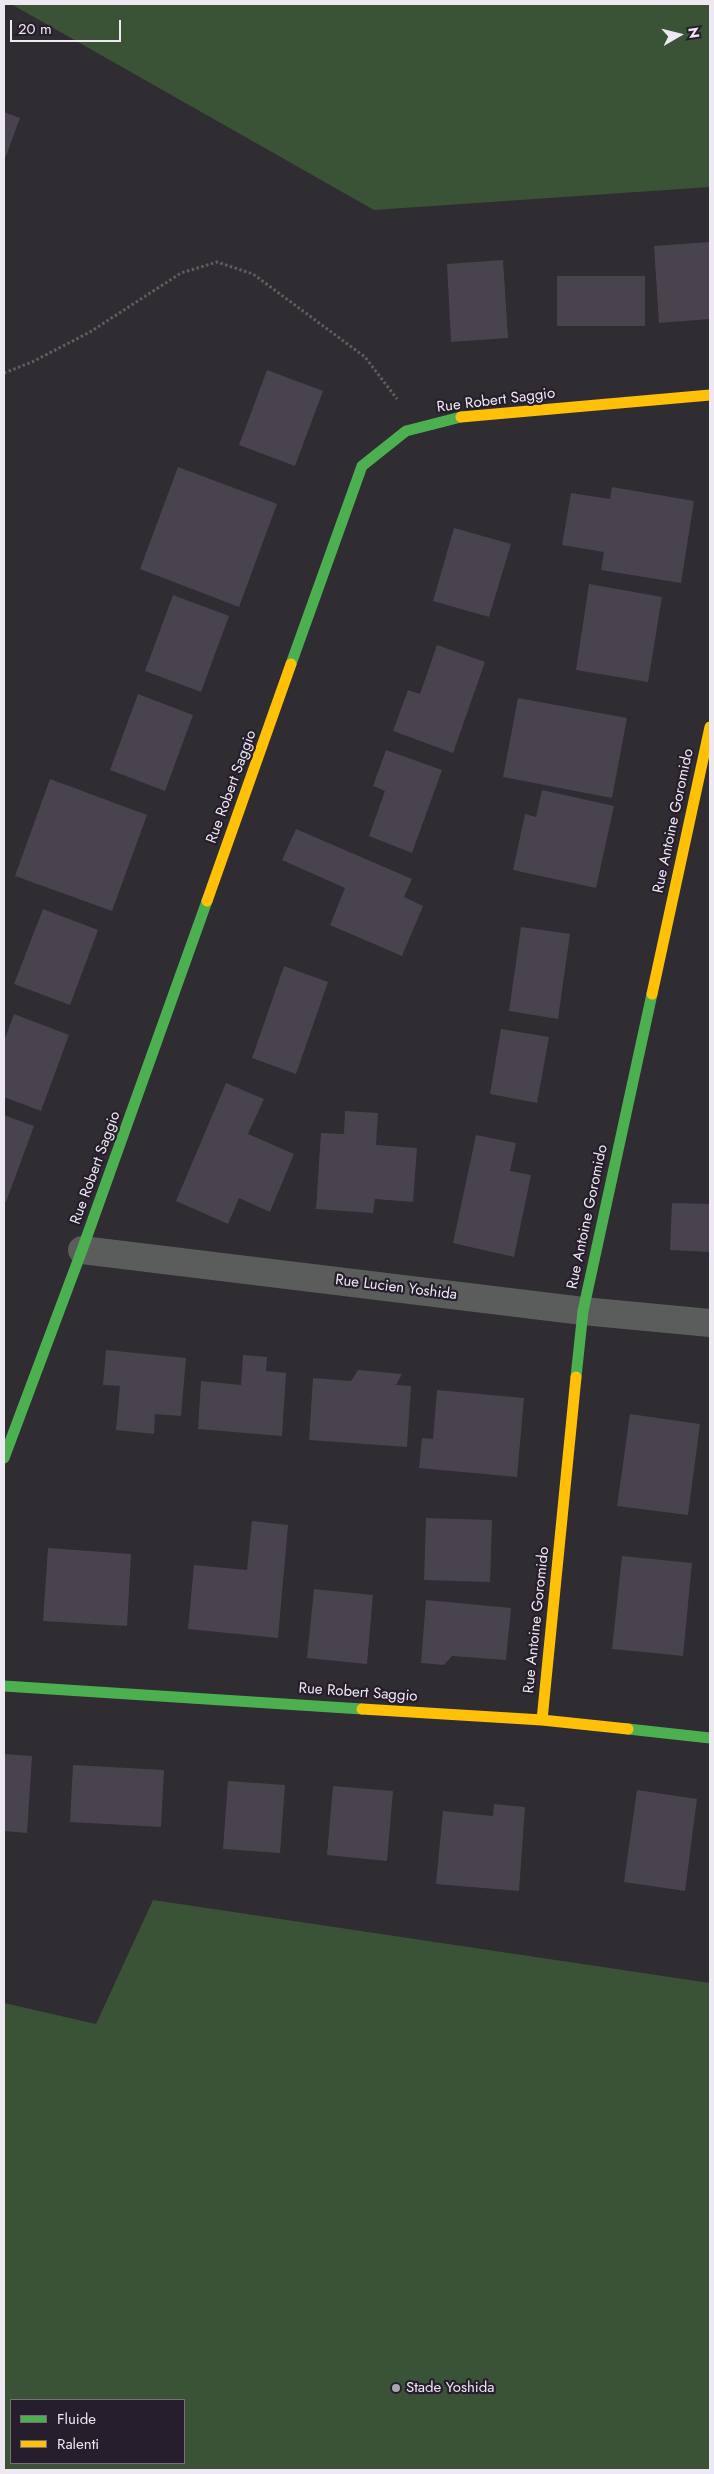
<!DOCTYPE html>
<html>
<head>
<meta charset="utf-8">
<style>
  body { margin:0 }
  #map { position:relative; width:714px; height:2474px; overflow:hidden; background:#2f2c32; font-family:Jost,sans-serif }
  canvas { display:block }
  .frame { position:absolute; inset:0; border:5px solid #ede8f1; pointer-events:none }
  .legend { position:absolute; left:10px; top:2399px; width:175px; height:65px; box-sizing:border-box; background:#261e2c; border:1px solid #766f7b; margin:0; padding:6px 9px; list-style:none; font-size:15px; color:#ede8f1 }
  .legend li { display:flex; align-items:center; gap:10px; height:25px }
  .legend b { width:25px; border:1px solid #766f7b }
  .north { position:absolute; left:654px; top:10px; width:50px; height:50px; -webkit-text-stroke:4px #261e2c; paint-order:stroke; rotate:82deg; font-size:14px; font-weight:700; line-height:20px; text-align:center; color:#ede8f1 }
  .north::after { content:''; display:block; margin:auto; width:18px; height:22px; background:#ede8f1; clip-path:polygon(50% 0,100% 100%,50% 72%,0 100%) }
  .scale { position:absolute; left:10px; top:20px; width:111px; height:22px; box-sizing:border-box; border:2px solid #ede8f1; border-top:0; padding-left:6px; font-size:15px; line-height:18px; white-space:nowrap; color:#ede8f1; -webkit-text-stroke:4px #261e2c; paint-order:stroke }
</style>
</head>
<body>
<div id="map">
<canvas width="714" height="2474"></canvas>
<div class="frame"></div>
<ul class="legend">
<li><b style="height:6px;background:#4caf50"></b>Fluide</li>
<li><b style="height:6px;background:#ffc107"></b>Ralenti</li>
</ul>
<div class="north">N</div>
<div class="scale">20 m</div>
</div>
<script>
const c = document.querySelector('canvas').getContext('2d');
c.lineJoin = 'round';
function fill(path, color) { c.fillStyle = color; c.fill(path, 'evenodd'); }
const poly = rows => new Path2D(rows.map(r => 'M' + r).join(''));
function trace(path, color, width, dash) { c.strokeStyle = color; c.lineWidth = width; c.lineCap = dash ? 'butt' : 'round'; c.setLineDash(dash || []); c.stroke(path); }
function drawText(font, color, halo, rows, align = 'center') {
  c.font = font + ' Jost,sans-serif'; c.lineWidth = 4.5; c.setLineDash([]); c.textBaseline = 'middle'; c.strokeStyle = halo; c.fillStyle = color; for (const [text, x, y, turn = 0] of rows) {
    c.save(); c.translate(x, y); c.rotate((+turn || 0) * Math.PI / 180); c.textAlign = isNaN(turn) ? turn : align; if (halo) c.strokeText(text, 0, 0); c.fillText(text, 0, 0); c.restore();
  }
}
fill(poly([
  [11,4,710,4,710,187,374,210],
  [153,1900,710,1983,710,2470,4,2470,4,2003,96,2024],
  [184,2400,184,2463,11,2463,11,2400]
]), '#3a5236');
fill(poly([
  [4,112,20,118,4,161],
  [710,242,710,319,659,323,654,246],
  [503,260,508,338,451,342,447,264],
  [557,276,645,276,645,326,557,326],
  [267,370,323,391,295,466,239,445],
  [178,467,277,504,239,607,140,569],
  [612,487,694,501,681,583,601,570,604,552,562,545,571,493,610,499],
  [454,528,511,544,489,617,433,601],
  [589,584,662,597,648,682,576,670],
  [173,595,229,616,201,692,145,671],
  [437,645,485,662,453,753,393,731,408,690,420,694],
  [138,694,193,715,165,791,110,770],
  [518,698,627,718,612,798,503,777],
  [386,750,442,770,412,853,369,836,385,791,373,786],
  [50,779,147,815,112,911,15,876],
  [542,790,614,806,596,888,513,870,525,814,536,817],
  [296,829,412,879,404,897,423,906,402,956,330,925,345,888,282,860],
  [43,909,98,930,70,1005,14,984],
  [521,927,570,934,558,1019,509,1011],
  [284,966,328,982,296,1074,252,1058],
  [14,1014,69,1035,41,1111,4,1097,4,1041],
  [501,1029,549,1037,537,1103,490,1094],
  [226,1083,264,1099,248,1134,294,1154,270,1212,239,1198,228,1224,176,1201],
  [345,1111,378,1113,376,1145,417,1148,413,1202,375,1199,373,1213,316,1209,321,1133,344,1134],
  [4,1115,34,1126,6,1202,4,1201],
  [476,1135,516,1143,510,1171,531,1175,514,1257,453,1243],
  [672,1203,710,1204,710,1252,670,1250],
  [106,1350,186,1358,181,1416,155,1414,154,1434,116,1430,120,1386,103,1385],
  [243,1355,267,1357,266,1371,286,1373,282,1436,198,1429,201,1381,241,1385],
  [358,1370,402,1374,396,1385,411,1386,407,1447,309,1440,313,1378,351,1381],
  [437,1390,524,1398,517,1477,419,1468,422,1438,433,1439],
  [630,1414,700,1424,688,1515,617,1506],
  [426,1518,492,1520,490,1582,424,1580],
  [252,1521,288,1525,278,1638,188,1629,194,1565,247,1570],
  [48,1548,131,1554,127,1626,43,1621],
  [622,1556,692,1563,683,1656,612,1649],
  [314,1589,373,1595,367,1664,307,1658],
  [426,1600,511,1608,506,1660,452,1656,444,1665,421,1663],
  [4,1754,32,1756,27,1833,4,1831],
  [73,1765,164,1770,161,1827,70,1822],
  [228,1781,285,1785,280,1853,223,1849],
  [333,1786,393,1791,387,1861,327,1855],
  [637,1790,697,1799,685,1891,624,1882],
  [494,1804,525,1807,519,1891,436,1884,443,1811,493,1816]
]), '#49434d');
trace(poly([
  [4,373,32,362,90,332,181,273,217,262,253,274,365,357,397,399]
]), '#5f5f60', 3, [2.5, 2.5]);
trace(poly([
  [82,1250,583,1311,710,1323]
]), '#5b5c5c', 28);
trace(poly([
  [291,664,362,466,406,431,461,417],
  [576,1377,583,1311,652,994],
  [4,1458,82,1250,207,901],
  [4,1686,362,1709],
  [628,1729,710,1738]
]), '#4caf50', 11);
trace(poly([
  [461,417,710,395],
  [207,901,291,664],
  [652,994,710,727],
  [362,1709,542,1720,628,1729],
  [542,1720,576,1377]
]), '#ffc107', 11);
for (const [x, y, r, color] of [
  [396,2388,5,"#aaa6ae"]
]) { const dot = new Path2D(); dot.arc(x, y, r, 0, 2 * Math.PI); c.fillStyle = color; c.fill(dot); trace(dot, '#261e2c', 2); }
drawText('15px', '#ede8f1', '#261e2c', [
  ["Rue Robert Saggio",496,401,-7],
  ["Rue Robert Saggio",232,787,-70],
  ["Rue Antoine Goromido",674,821,-78],
  ["Rue Robert Saggio",96,1168,-70],
  ["Rue Antoine Goromido",588,1217,-78],
  ["Rue Lucien Yoshida",396,1288,7],
  ["Rue Antoine Goromido",537,1620,-84],
  ["Rue Robert Saggio",358,1693,4]
]);
drawText('15px', '#ede8f1', '#261e2c', [
  ["Stade Yoshida",406,2388]
], 'left');
</script>
</body>
</html>
